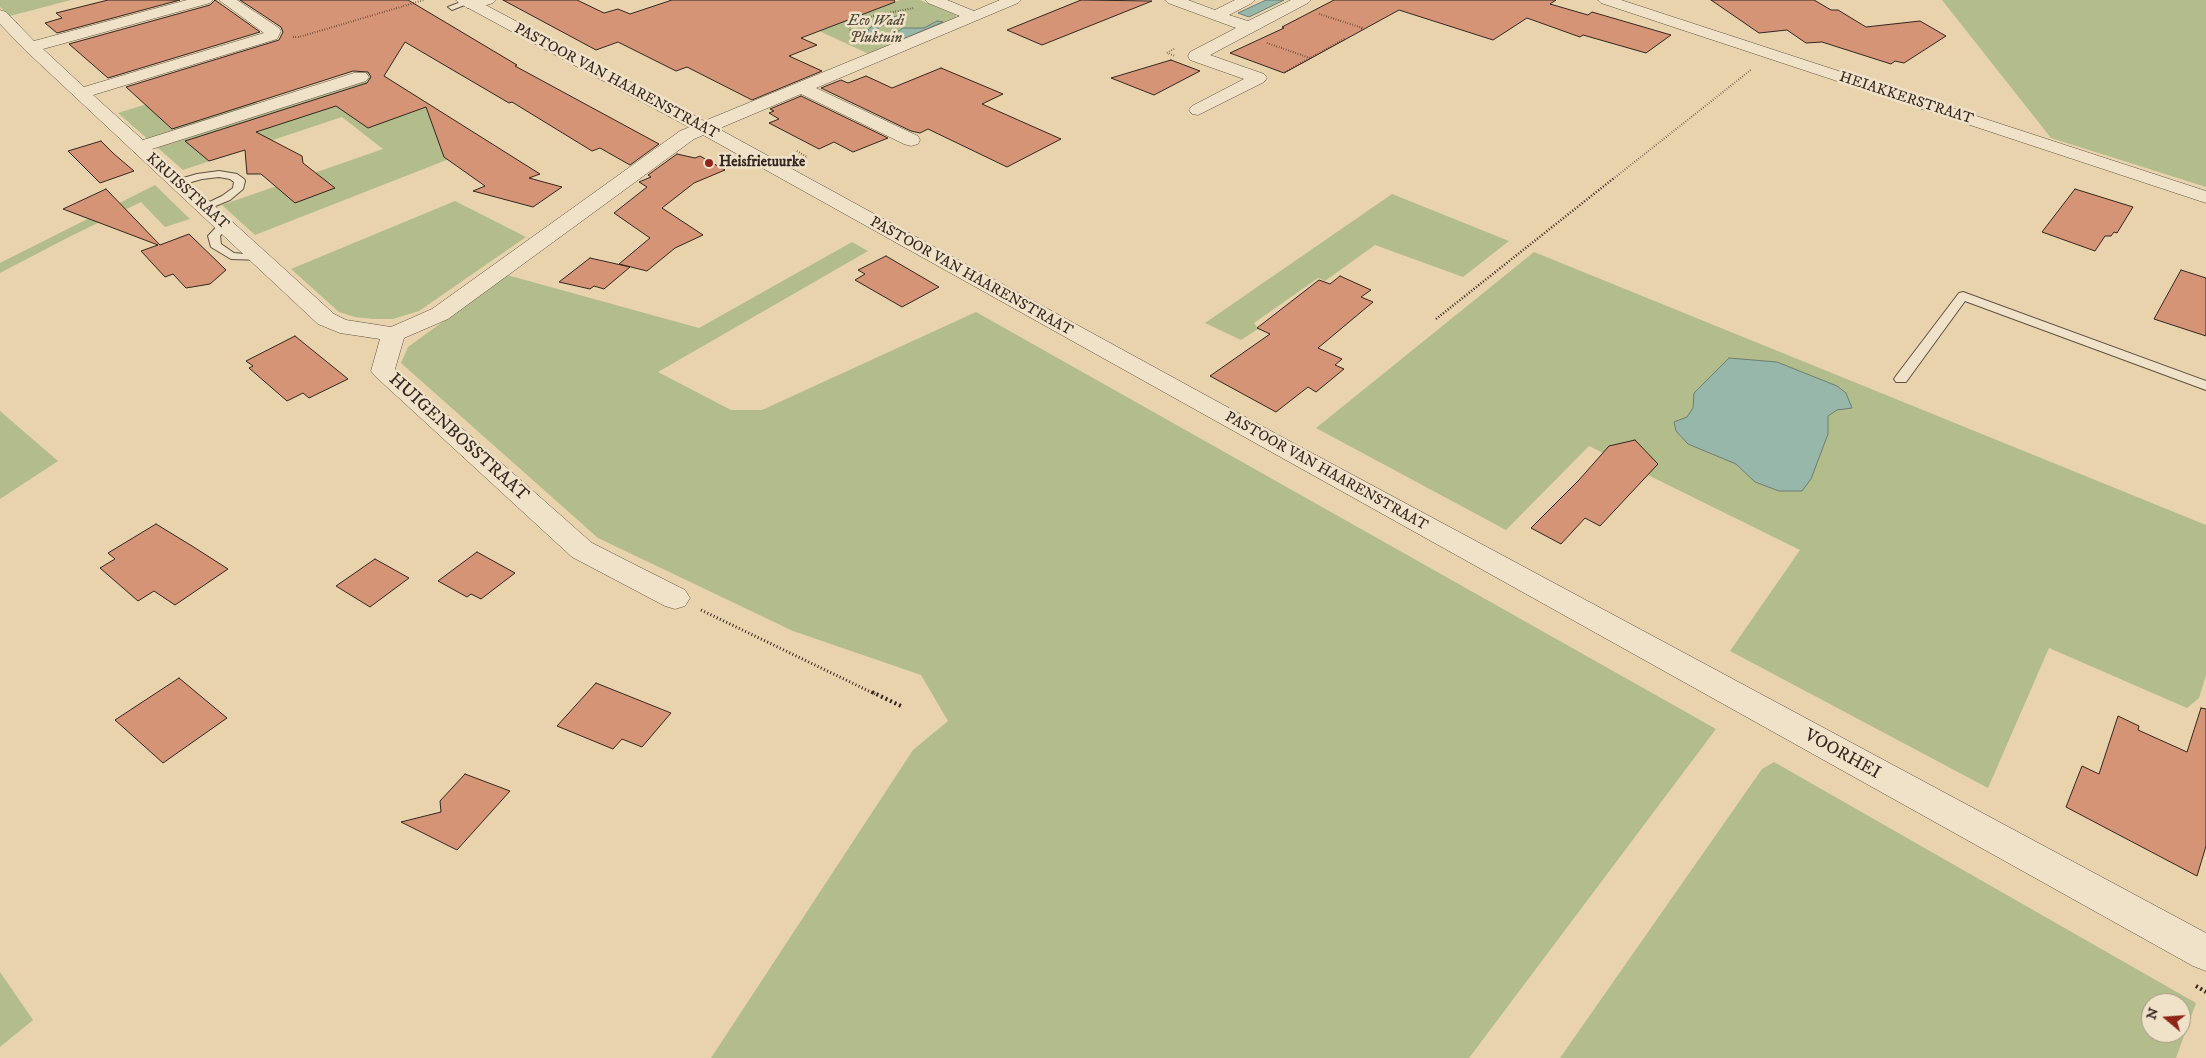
<!DOCTYPE html>
<html>
<head>
<meta charset="utf-8">
<style>
  body { margin:0 }
  #map { position:relative; width:2206px; height:1058px; overflow:hidden; background:#e8d3ac; font-family:"IM FELL DW Pica",serif }
  canvas { display:block }
  .north { position:absolute; left:2141px; top:993px; width:50px; height:50px; box-sizing:border-box; background:#f0e2c9; border:1px solid #a59785; border-radius:50%; rotate:288deg; font-size:14px; font-weight:700; line-height:20px; text-align:center; color:#342620 }
  .north::after { content:''; display:block; margin:auto; width:18px; height:22px; background:#8f2418; clip-path:polygon(50% 0,100% 100%,50% 72%,0 100%) }
</style>
</head>
<body>
<div id="map">
<canvas width="2206" height="1058"></canvas>
<div class="north">N</div>
</div>
<script>
const c = document.querySelector('canvas').getContext('2d');
c.lineJoin = 'round';
function fill(path, color) { c.fillStyle = color; c.fill(path, 'evenodd'); }
const poly = rows => new Path2D(rows.map(r => 'M' + r).join(''));
function trace(path, color, width, dash) { c.strokeStyle = color; c.lineWidth = width; c.lineCap = dash ? 'butt' : 'round'; c.setLineDash(dash || []); c.stroke(path); }
function drawText(font, color, halo, rows, align = 'center') {
  c.font = font + ' "IM FELL DW Pica",serif'; c.lineWidth = 5; c.setLineDash([]); c.textBaseline = 'middle'; c.strokeStyle = halo; c.fillStyle = color; for (const [text, x, y, turn = 0] of rows) {
    c.save(); c.translate(x, y); c.rotate((+turn || 0) * Math.PI / 180); c.textAlign = isNaN(turn) ? turn : align; if (halo) c.strokeText(text, 0, 0); c.fillText(text, 0, 0); c.restore();
  }
}
fill(poly([
  [0,0,71,0,10,16,0,7],
  [900,0,920,0,956,15,957,18,869,54,819,31],
  [1942,0,2206,0,2206,187,2051,138],
  [375,70,490,143,255,235,222,205,383,149,342,117,183,170,118,113,228,79,261,106],
  [155,185,190,219,165,227,141,202,69,237,0,273,0,263],
  [1392,194,1509,241,1463,277,1375,245,1325,281,1318,278,1254,323,1258,329,1241,340,1205,323],
  [455,201,526,237,419,311,393,319,373,319,355,317,339,312,291,269],
  [852,242,868,251,658,372,731,410,762,410,976,312,1716,729,1469,1058,711,1058,913,750,948,721,921,675,793,631,598,538,401,363,408,347,507,275,699,328],
  [1534,252,2206,525,2206,675,2199,698,2187,708,2049,648,1988,788,1730,651,1800,550,1589,446,1506,530,1316,428],
  [0,411,58,461,0,499],
  [1774,762,2196,1003,2176,1058,1560,1058,1762,769],
  [2151,1003,2181,1003,2181,1033,2151,1033],
  [0,972,33,1020,0,1047]
]), '#b3bd8c');
const water = poly([
  [1266,0,1284,0,1249,17,1238,13,1266,0],
  [899,15,905,16,902,21,903,26,899,27,893,23,887,23,874,31,874,36,876,39,870,37,868,35,868,30,872,26,899,15],
  [937,21,943,22,901,40,894,39,898,35,897,32,903,28,924,28,937,21],
  [1729,358,1777,362,1837,386,1846,393,1852,408,1837,410,1828,416,1828,434,1811,479,1802,491,1779,491,1755,482,1736,464,1688,444,1676,431,1674,422,1687,417,1693,408,1694,393,1729,358]
]);
fill(water, '#97b7ab');
trace(water, '#6f7d73', 1);
const building = poly([
  [108,0,180,0,57,33,45,23,62,18,56,13,108,0],
  [215,0,260,32,108,78,69,44,210,5,215,0],
  [240,0,408,0,517,65,515,66,659,144,630,165,600,148,592,151,512,102,509,103,405,42,384,76,540,174,529,178,562,187,533,207,473,191,485,186,444,157,426,107,368,128,336,106,256,132,302,156,303,163,335,188,295,203,261,174,247,174,245,150,209,161,185,141,367,83,371,77,368,72,353,71,172,129,126,87,279,40,283,32,281,27,240,0],
  [503,0,577,0,604,13,618,9,630,14,672,0,894,0,895,2,801,38,817,45,789,56,822,71,752,100,687,67,676,71,618,42,596,50,503,0],
  [1081,0,1152,1,1042,45,1007,30,1081,0],
  [1334,0,1556,0,1550,4,1588,15,1592,12,1671,35,1646,53,1583,35,1580,37,1527,18,1493,40,1399,10,1284,73,1230,53,1284,28,1282,27,1334,0],
  [1711,0,1814,0,1831,10,1838,10,1866,27,1920,21,1946,36,1904,63,1895,61,1891,64,1822,42,1806,43,1787,30,1759,33,1711,0],
  [1171,60,1200,71,1154,95,1111,78,1171,60],
  [941,68,1003,94,982,104,1061,139,1007,167,928,129,920,133,911,131,821,88,841,80,848,83,866,76,892,88,941,68],
  [801,96,888,138,853,152,834,142,819,149,769,123,779,119,769,113,774,111,770,109,801,96],
  [101,141,114,154,134,171,100,183,68,151,101,141],
  [677,154,695,158,700,156,725,170,694,183,662,208,703,235,675,248,647,271,619,264,650,238,614,213,647,187,639,182,651,177,648,175,677,154],
  [106,189,160,245,189,234,226,270,210,284,186,288,173,274,165,277,141,251,158,245,63,209,106,189],
  [2075,189,2133,207,2117,233,2114,232,2111,236,2105,236,2095,251,2042,232,2075,189],
  [886,256,939,287,902,307,855,280,865,274,858,270,886,256],
  [590,258,630,267,604,289,594,286,590,289,559,282,590,258],
  [2181,270,2206,278,2206,336,2154,319,2181,270],
  [1340,276,1371,290,1361,297,1373,302,1318,348,1342,359,1335,365,1344,369,1316,392,1308,387,1276,412,1210,376,1270,334,1257,328,1319,280,1330,284,1340,276],
  [295,336,348,379,309,398,303,393,287,401,249,368,253,366,246,361,295,336],
  [1635,440,1658,464,1600,526,1585,518,1561,544,1531,528,1579,480,1609,446,1635,440],
  [156,524,192,546,228,569,175,605,154,591,138,601,100,568,115,559,108,553,156,524],
  [477,552,515,573,481,599,471,594,467,597,438,581,477,552],
  [375,559,409,578,370,607,336,586,375,559],
  [179,678,227,718,163,763,115,720,179,678],
  [596,683,671,713,642,747,622,739,613,749,557,726,596,683],
  [2201,708,2206,709,2206,846,2197,876,2066,807,2082,766,2099,774,2118,716,2139,726,2138,730,2187,752,2201,708],
  [465,774,510,791,457,850,401,822,441,812,440,801,465,774]
]);
fill(building, '#d49475');
trace(building, '#342620', 1);
const service = poly([
  [466,0,472,2,452,10,448,7,466,0],
  [219,171,237,174,244,179,245,181,243,189,230,200,208,209,204,210,199,207,222,196,233,188,234,182,230,179,219,177,202,179,177,186,172,183,173,181,197,174,219,171],
  [224,222,230,225,220,236,221,244,234,253,264,256,266,258,264,260,231,259,211,247,208,236,220,223,224,222],
  [1963,292,2206,381,2206,390,1965,301,1906,382,1896,382,1894,379,1896,376,1959,293,1963,292]
]);
const minor = poly([
  [187,0,213,0,210,3,43,49,84,87,264,33,219,0,237,0,279,28,281,31,277,39,93,95,143,140,354,73,366,73,369,77,366,81,152,149,334,314,346,320,391,327,432,309,680,131,960,16,928,3,925,0,947,0,974,11,1000,0,1021,0,1018,3,816,88,918,136,920,140,918,144,911,146,904,144,801,94,694,139,448,319,404,338,395,369,592,543,685,590,690,598,685,606,675,609,665,606,572,557,375,376,371,371,380,339,340,333,318,324,25,50,0,24,0,10,6,12,34,41,187,0],
  [472,0,496,0,493,3,477,8,467,8,464,5,472,0],
  [1165,0,1188,0,1215,10,1235,0,1255,0,1252,3,1229,15,1248,21,1291,0,1311,0,1308,3,1210,55,1264,74,1267,78,1264,82,1198,115,1192,114,1189,110,1192,106,1244,79,1190,60,1188,56,1190,52,1236,28,1168,3,1165,0],
  [1598,0,1621,0,2206,191,2206,203,1601,3,1598,0]
]);
const tertiary = poly([
  [456,0,476,0,708,123,1282,437,2206,933,2206,971,2193,966,696,131,459,3,456,0]
]);
trace(service, '#615143', 2);
trace(minor, '#615143', 1);
trace(tertiary, '#615143', 1);
trace(poly([
  [1319,14,1363,28,1360,29],
  [293,37,299,37,424,0],
  [860,40,850,33,850,26,853,23,877,15,914,8],
  [1267,43,1310,58],
  [1174,49,1167,53,1175,56],
  [1285,72,1346,38],
  [797,151,807,157,804,159],
  [1613,179,1752,69]
]), '#342620', 2, [0.5, 2]);
trace(poly([
  [1436,319,1614,178]
]), '#342620', 2.5, [1, 2]);
trace(poly([
  [701,610,875,694]
]), '#342620', 3, [1, 2.5]);
trace(poly([
  [872,692,901,706],
  [2196,986,2206,992]
]), '#342620', 4, [2, 3]);
fill(service, '#f0e2c9');
fill(minor, '#f0e2c9');
fill(tertiary, '#f0e2c9');
for (const [x, y, r, color] of [
  [709,163,5,"#8f2418"]
]) { const dot = new Path2D(); dot.arc(x, y, r, 0, 2 * Math.PI); c.fillStyle = color; c.fill(dot); trace(dot, '#f0e2c9', 2); }
drawText('italic 15px', '#544c3b', '#f0e2c9', [
  ["Eco Wadi",876,22],
  ["Pluktuin",876,39]
]);
drawText('15px', '#342620', '#f0e2c9', [
  ["PASTOOR VAN HAARENSTRAAT",616,82,28],
  ["HEIAKKERSTRAAT",1906,99,18],
  ["KRUISSTRAAT",187,192,42],
  ["PASTOOR VAN HAARENSTRAAT",971,277,29],
  ["PASTOOR VAN HAARENSTRAAT",1326,472,29]
]);
drawText('bold 15px', '#342620', '#f0e2c9', [
  ["Heisfrietuurke",719,163]
], 'left');
drawText('18px', '#342620', '#f0e2c9', [
  ["HUIGENBOSSTRAAT",458,438,42],
  ["VOORHEI",1842,755,29]
]);
</script>
</body>
</html>
